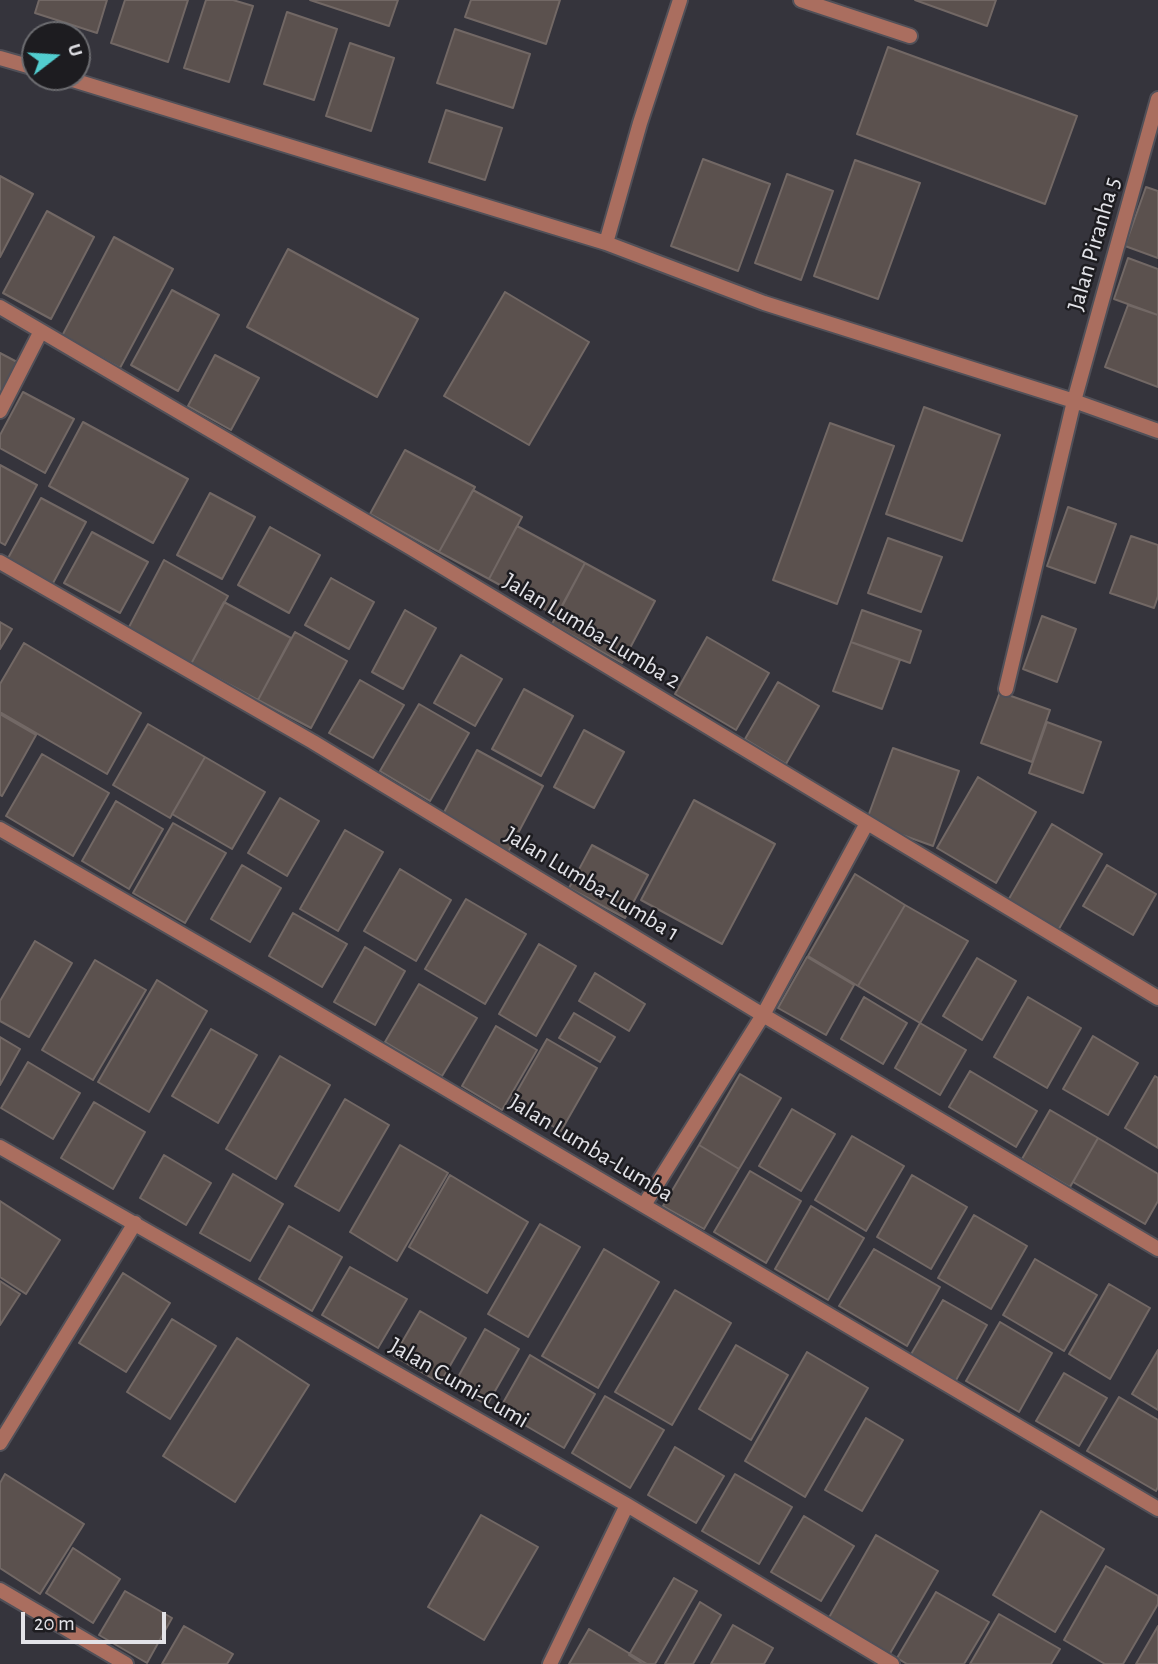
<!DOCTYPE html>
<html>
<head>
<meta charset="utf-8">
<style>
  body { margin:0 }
  #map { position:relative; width:1158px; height:1664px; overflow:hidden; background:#35343c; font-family:"Alegreya Sans",sans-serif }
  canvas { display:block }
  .north { position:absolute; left:21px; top:21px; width:70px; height:70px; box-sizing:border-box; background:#1d1c20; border:2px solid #6c6c70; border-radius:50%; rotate:73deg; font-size:19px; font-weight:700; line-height:28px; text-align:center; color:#e3e3e8 }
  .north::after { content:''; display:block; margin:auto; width:24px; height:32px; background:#52cdcf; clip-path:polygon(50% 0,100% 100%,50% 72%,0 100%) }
  .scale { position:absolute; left:21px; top:1612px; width:145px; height:32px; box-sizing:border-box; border:4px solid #e3e3e8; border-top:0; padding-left:9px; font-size:21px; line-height:24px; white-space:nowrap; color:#e3e3e8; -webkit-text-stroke:5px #1d1c20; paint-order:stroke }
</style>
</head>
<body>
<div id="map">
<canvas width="1158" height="1664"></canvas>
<div class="north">U</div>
<div class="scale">20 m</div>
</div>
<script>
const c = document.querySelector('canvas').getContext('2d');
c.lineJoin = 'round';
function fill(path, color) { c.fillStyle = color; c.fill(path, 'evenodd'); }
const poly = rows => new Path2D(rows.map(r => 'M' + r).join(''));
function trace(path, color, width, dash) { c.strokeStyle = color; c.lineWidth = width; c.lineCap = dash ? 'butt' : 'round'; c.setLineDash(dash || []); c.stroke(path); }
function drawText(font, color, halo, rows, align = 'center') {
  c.font = font + ' "Alegreya Sans",sans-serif'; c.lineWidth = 5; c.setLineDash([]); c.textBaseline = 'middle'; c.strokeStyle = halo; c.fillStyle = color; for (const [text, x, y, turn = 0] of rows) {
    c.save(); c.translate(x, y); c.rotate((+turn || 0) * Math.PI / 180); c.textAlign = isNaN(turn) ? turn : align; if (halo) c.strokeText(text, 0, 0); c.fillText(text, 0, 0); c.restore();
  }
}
const building = poly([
  [39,0,107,0,97,33,35,13,39,0],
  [125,0,188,0,168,62,111,43,125,0],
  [206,0,233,0,253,6,229,82,184,68,206,0],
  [310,0,398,0,389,26,310,0],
  [471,0,560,0,546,44,465,17,471,0],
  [915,0,996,0,987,26,915,0],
  [287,12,337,29,314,100,264,84,287,12],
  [455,29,530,54,513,108,437,83,455,29],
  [350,43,394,58,371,131,326,116,350,43],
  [888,47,1077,116,1045,204,857,134,888,47],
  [446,110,502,128,485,180,429,162,446,110],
  [703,159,770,184,738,271,671,246,703,159],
  [855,160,920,183,878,299,814,276,855,160],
  [787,174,833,191,801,280,755,263,787,174],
  [0,176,33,194,0,257,0,176],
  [1146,187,1158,191,1158,258,1125,246,1146,187],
  [47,211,94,237,51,319,3,293,47,211],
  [114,237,173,269,120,368,62,336,114,237],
  [288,249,418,319,377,397,247,327,288,249],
  [1128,258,1158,269,1158,315,1114,299,1128,258],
  [172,290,219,315,178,391,131,365,172,290],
  [505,292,589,342,529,445,444,396,505,292],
  [1128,305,1158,315,1158,387,1105,367,1128,305],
  [0,353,19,363,0,397,0,353],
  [215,355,259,378,231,430,188,406,215,355],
  [23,392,74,419,45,473,0,448,0,435,23,392],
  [924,407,1000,435,962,541,886,514,924,407],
  [83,422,188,479,153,543,49,486,83,422],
  [830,423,894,446,837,604,773,580,830,423],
  [405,450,475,487,439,552,370,514,405,450],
  [0,465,37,485,5,545,0,542,0,465],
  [473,490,522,517,489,579,439,552,473,490],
  [210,493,255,517,222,579,177,555,210,493],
  [41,498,86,522,52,585,7,560,41,498],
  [1068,507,1116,524,1095,583,1047,566,1068,507],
  [517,526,585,563,557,616,489,579,517,526],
  [270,527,320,555,289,613,238,585,270,527],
  [92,532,148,562,120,613,64,583,92,532],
  [1131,536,1158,545,1158,596,1154,608,1110,593,1131,536],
  [888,538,942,557,921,612,868,593,888,538],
  [164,560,228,596,191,664,128,629,164,560],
  [585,563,655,601,622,663,552,624,585,563],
  [331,578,374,602,349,649,305,625,331,578],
  [224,602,291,638,258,700,191,664,224,602],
  [405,610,436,628,403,689,372,672,405,610],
  [862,610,921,631,910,663,851,642,862,610],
  [1042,616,1076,629,1057,682,1023,669,1042,616],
  [0,622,12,629,0,649,0,622],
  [295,632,347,661,311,728,258,700,295,632],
  [707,637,769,673,736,730,675,694,707,637],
  [851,642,900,660,882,709,833,691,851,642],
  [24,643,141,713,107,774,0,712,0,684,24,643],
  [461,655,502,679,475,726,434,703,461,655],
  [360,680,404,705,373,758,329,733,360,680],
  [778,682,819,706,786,764,745,739,778,682],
  [524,689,573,716,541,776,492,749,524,689],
  [1000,692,1050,710,1032,762,981,743,1000,692],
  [419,704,469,733,430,801,380,771,419,704],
  [0,714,36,735,2,796,0,795,0,714],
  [1047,722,1101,742,1083,793,1029,773,1047,722],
  [148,724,205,757,170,818,113,785,148,724],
  [584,730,624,752,594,808,554,787,584,730],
  [893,748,959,771,933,846,866,822,893,748],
  [477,750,543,786,507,854,441,818,477,750],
  [42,754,109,793,73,856,6,816,42,754],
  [205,757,265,792,232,849,172,814,205,757],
  [978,777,1036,812,996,883,937,848,978,777],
  [280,798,319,821,287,876,248,853,280,798],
  [694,800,775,844,722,944,641,900,694,800],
  [116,801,163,829,129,889,82,861,116,801],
  [173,823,226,853,185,923,133,893,173,823],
  [1052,824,1102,854,1056,934,1006,904,1052,824],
  [345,830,383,852,338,931,300,909,345,830],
  [592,845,648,875,625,918,569,888,592,845],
  [242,865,281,888,250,942,211,919,242,865],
  [1107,865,1156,894,1133,935,1083,906,1107,865],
  [400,869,451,900,416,961,364,931,400,869],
  [855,874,905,905,858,986,808,956,855,874],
  [466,899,526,934,485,1004,425,969,466,899],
  [905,905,968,941,920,1023,858,986,905,905],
  [293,913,347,944,322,987,269,956,293,913],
  [35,941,72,963,29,1037,0,1021,0,1001,35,941],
  [539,944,576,966,536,1036,499,1014,539,944],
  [365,947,405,971,375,1025,334,1002,365,947],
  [807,957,854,985,826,1035,778,1008,807,957],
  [977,958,1016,981,982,1040,943,1016,977,958],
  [95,960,146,990,93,1080,42,1050,95,960],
  [595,973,645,1004,629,1031,579,1001,595,973],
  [157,980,207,1011,149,1112,98,1082,157,980],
  [419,984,477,1018,442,1076,385,1042,419,984],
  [864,997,907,1023,883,1064,841,1039,864,997],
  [1028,997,1081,1028,1047,1088,994,1057,1028,997],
  [574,1013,615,1037,600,1062,559,1038,574,1013],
  [920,1023,966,1050,940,1095,895,1068,920,1023],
  [496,1026,537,1050,502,1110,462,1086,496,1026],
  [211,1029,257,1055,218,1123,172,1096,211,1029],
  [1093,1036,1138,1063,1108,1115,1063,1089,1093,1036],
  [0,1037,20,1049,0,1085,0,1037],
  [547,1039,597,1068,561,1131,511,1102,547,1039],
  [280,1056,330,1085,276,1179,226,1149,280,1056],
  [28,1062,80,1093,53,1139,1,1108,28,1062],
  [970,1071,1037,1111,1016,1147,949,1107,970,1071],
  [740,1074,781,1098,739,1169,699,1145,740,1074],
  [1155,1076,1158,1078,1158,1148,1125,1128,1155,1076],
  [345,1099,389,1125,339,1211,295,1186,345,1099],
  [94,1102,145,1132,113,1189,61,1158,94,1102],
  [792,1109,835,1134,801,1191,759,1166,792,1109],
  [1050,1110,1098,1138,1070,1187,1022,1159,1050,1110],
  [852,1136,904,1166,866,1231,815,1200,852,1136],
  [1098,1138,1158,1174,1158,1201,1145,1224,1073,1182,1098,1138],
  [400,1145,448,1173,397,1261,350,1232,400,1145],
  [699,1145,739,1169,704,1229,663,1206,699,1145],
  [164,1155,211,1183,186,1225,140,1198,164,1155],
  [750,1171,801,1201,766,1263,714,1232,750,1171],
  [233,1174,283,1204,250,1261,200,1233,233,1174],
  [450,1175,528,1222,487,1293,409,1247,450,1175],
  [912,1175,967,1207,931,1269,877,1237,912,1175],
  [0,1201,60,1240,26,1294,0,1277,0,1201],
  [811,1206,864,1238,828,1300,775,1269,811,1206],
  [974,1215,1027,1246,991,1309,938,1278,974,1215],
  [540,1224,580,1247,528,1337,488,1314,540,1224],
  [289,1226,342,1257,312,1311,259,1279,289,1226],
  [604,1249,659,1282,598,1388,542,1356,604,1249],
  [874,1249,940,1287,907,1346,839,1306,874,1249],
  [1035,1259,1097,1295,1064,1351,1003,1315,1035,1259],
  [350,1267,407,1299,378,1348,322,1315,350,1267],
  [123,1273,170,1303,126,1372,79,1343,123,1273],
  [0,1281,20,1294,0,1325,0,1281],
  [1109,1284,1150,1308,1110,1379,1069,1354,1109,1284],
  [675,1290,731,1323,672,1425,615,1392,675,1290],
  [943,1300,987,1325,955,1382,910,1356,943,1300],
  [420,1311,466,1338,440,1383,394,1356,420,1311],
  [172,1319,216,1346,170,1419,127,1392,172,1319],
  [1000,1322,1052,1353,1019,1412,966,1381,1000,1322],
  [485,1329,519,1349,487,1405,453,1386,485,1329],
  [237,1338,309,1385,235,1502,163,1456,237,1338],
  [736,1345,788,1375,751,1440,699,1409,736,1345],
  [1158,1350,1158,1410,1132,1394,1158,1350],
  [807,1352,868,1388,805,1497,745,1461,807,1352],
  [530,1355,595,1394,564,1448,499,1410,530,1355],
  [1064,1373,1107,1398,1079,1446,1036,1421,1064,1373],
  [605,1396,664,1430,630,1488,572,1453,605,1396],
  [1119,1397,1158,1420,1158,1487,1156,1491,1087,1451,1119,1397],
  [866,1418,903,1440,862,1511,825,1490,866,1418],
  [675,1447,724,1476,696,1523,648,1495,675,1447],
  [5,1474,84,1524,40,1594,0,1568,0,1483,5,1474],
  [735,1474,792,1507,759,1564,702,1531,735,1474],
  [1041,1511,1104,1549,1055,1632,993,1595,1041,1511],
  [481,1515,538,1547,484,1640,428,1607,481,1515],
  [804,1516,854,1546,821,1601,771,1572,804,1516],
  [876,1535,938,1571,888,1657,827,1621,876,1535],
  [73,1548,120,1579,93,1623,46,1593,73,1548],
  [1106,1566,1158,1596,1158,1604,1123,1664,1105,1664,1064,1640,1106,1566],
  [674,1578,697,1591,655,1664,643,1664,629,1655,674,1578],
  [125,1591,172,1618,147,1663,99,1635,125,1591],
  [936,1592,989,1622,964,1664,907,1664,897,1658,936,1592],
  [700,1602,721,1615,693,1664,665,1664,700,1602],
  [999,1614,1060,1649,1051,1664,970,1664,999,1614],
  [733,1625,773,1648,764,1664,711,1664,733,1625],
  [184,1626,233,1654,227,1664,162,1664,184,1626],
  [1158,1626,1158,1664,1136,1664,1158,1626],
  [589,1629,647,1664,569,1664,589,1629]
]);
fill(building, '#5b514e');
trace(building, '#726865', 2);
const minor = poly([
  [680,0,640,123,606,243,764,303,1074,401,1158,431],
  [801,0,910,36],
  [0,58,35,68],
  [63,77,606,243],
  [0,307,411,548,1158,998],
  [0,411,41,331],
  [0,562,313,742,763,1015,1158,1249],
  [1006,689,1074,401,1158,99],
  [0,829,270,985,1158,1509],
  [0,1147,627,1505,892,1664],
  [644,1205,763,1015,867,823],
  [0,1443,135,1223],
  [0,1590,126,1664],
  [550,1664,627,1505]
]);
trace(minor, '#515058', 18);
trace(minor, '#aa6e5f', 14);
drawText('24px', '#e3e3e8', '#1d1c20', [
  ["Jalan Piranha 5",1094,244,-74],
  ["Jalan Lumba-Lumba 2",592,631,31],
  ["Jalan Lumba-Lumba 1",592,884,31],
  ["Jalan Lumba-Lumba",591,1148,31],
  ["Jalan Cumi-Cumi",459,1383,30]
]);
</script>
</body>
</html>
